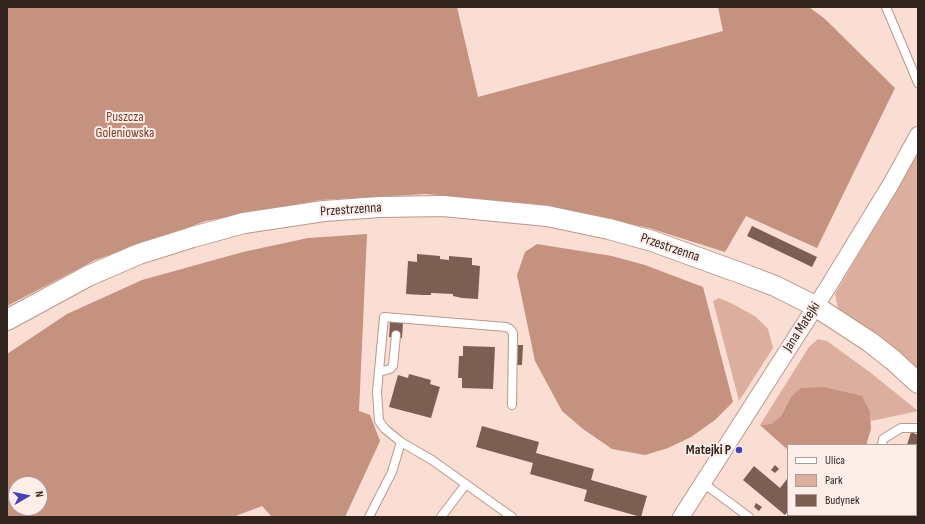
<!DOCTYPE html>
<html>
<head>
<meta charset="utf-8">
<style>
  body { margin:0 }
  #map { position:relative; width:925px; height:524px; overflow:hidden; background:#faddd3; font-family:"Sofia Sans Condensed",sans-serif }
  canvas { display:block }
  .frame { position:absolute; inset:0; border:8px solid #31241f; pointer-events:none }
  .legend { position:absolute; left:787px; top:444px; width:130px; height:72px; box-sizing:border-box; background:#fdeee9; border:1px solid #ab9d98; margin:0; padding:5px 7px; list-style:none; font-size:12px; color:#31241f }
  .legend li { display:flex; align-items:center; gap:8px; height:20px }
  .legend b { width:20px; border:1px solid #ab9d98 }
  .north { position:absolute; left:8px; top:476px; width:40px; height:40px; box-sizing:border-box; background:#fdeee9; border:1px solid #ab9d98; border-radius:50%; rotate:81deg; font-size:11px; font-weight:700; line-height:16px; text-align:center; color:#31241f }
  .north::after { content:''; display:block; margin:auto; width:14px; height:18px; background:#4542b8; clip-path:polygon(50% 0,100% 100%,50% 72%,0 100%) }
</style>
</head>
<body>
<div id="map">
<canvas width="925" height="524"></canvas>
<div class="frame"></div>
<ul class="legend">
<li><b style="height:5px;background:#fff"></b>Ulica</li>
<li><b style="height:11px;background:#dbae9e"></b>Park</li>
<li><b style="height:11px;background:#7d5e53"></b>Budynek</li>
</ul>
<div class="north">N</div>
</div>
<script>
const c = document.querySelector('canvas').getContext('2d');
c.lineJoin = 'round';
function fill(path, color) { c.fillStyle = color; c.fill(path, 'evenodd'); }
const poly = rows => new Path2D(rows.map(r => 'M' + r).join(''));
function trace(path, color, width, dash) { c.strokeStyle = color; c.lineWidth = width; c.lineCap = dash ? 'butt' : 'round'; c.setLineDash(dash || []); c.stroke(path); }
function drawText(font, color, halo, rows, align = 'center') {
  c.font = font + ' "Sofia Sans Condensed",sans-serif'; c.lineWidth = 4; c.setLineDash([]); c.textBaseline = 'middle'; c.strokeStyle = halo; c.fillStyle = color; for (const [text, x, y, turn = 0] of rows) {
    c.save(); c.translate(x, y); c.rotate((+turn || 0) * Math.PI / 180); c.textAlign = isNaN(turn) ? turn : align; if (halo) c.strokeText(text, 0, 0); c.fillText(text, 0, 0); c.restore();
  }
}
fill(poly([
  [918,153,918,372,838,309,835,294],
  [719,298,735,305,756,317,768,329,773,348,739,401,713,301],
  [818,339,827,341,871,373,918,411,871,421,870,412,791,397,781,416,771,424,760,425,809,347]
]), '#dbae9e');
fill(poly([
  [7,7,457,7,478,97,723,31,718,7,809,7,825,19,895,88,817,248,746,216,725,252,649,228,535,204,426,194,320,200,206,221,95,260,7,306],
  [367,234,359,411,370,415,380,441,345,517,272,517,262,506,233,517,7,517,7,354,67,314,142,280,243,252,308,238],
  [16,484,40,484,40,508,16,508],
  [537,244,612,256,645,265,703,287,733,402,715,420,691,437,668,448,645,455,612,449,583,429,562,411,535,361,517,275,525,252],
  [824,387,862,396,870,412,871,429,867,442,867,445,788,445,788,450,760,425,771,424,781,416,791,397,801,388]
]), '#c4927f');
fill(poly([
  [752,226,817,257,812,267,747,236],
  [417,254,440,256,440,259,449,260,449,256,472,258,472,265,480,266,478,299,462,298,453,296,453,294,431,293,431,295,422,295,406,294,408,261,417,262],
  [390,322,403,323,402,338,389,337],
  [518,345,523,345,522,365,517,365],
  [463,346,495,347,493,389,462,388,462,378,458,378,459,356,463,356],
  [409,374,431,380,430,384,440,387,431,418,389,407,398,375,408,378],
  [482,426,539,442,536,453,594,469,591,480,647,496,641,517,584,501,587,490,530,474,533,463,476,447],
  [911,432,918,435,918,464,916,464,916,445,907,445],
  [775,465,779,469,775,473,771,470],
  [754,466,780,488,787,479,788,480,788,511,785,515,743,480],
  [916,487,918,487,918,516,916,515],
  [756,503,762,507,759,511,754,507],
  [788,515,817,515,819,517,787,517]
]), '#7d5e53');
const service = poly([
  [886,7,918,83],
  [379,372,390,369,393,366,396,335],
  [512,405,513,338,513,333,510,329,506,327,384,317,377,392,379,421,385,429,401,442,432,460,512,517],
  [882,445,883,439,901,428,918,428],
  [916,475,918,476],
  [703,483,749,517],
  [875,515,881,517],
  [369,517,392,472,401,442],
  [441,517,466,484],
  [859,517,861,515]
]);
const minor = poly([
  [681,517,828,287,891,184,918,135]
]);
const tertiary = poly([
  [7,320,88,276,139,254,193,237,244,223,324,211,380,207,443,206,547,216,609,229,652,241,746,275,775,286,815,306,870,342,893,360,918,383]
]);
trace(service, '#ba988c', 10);
trace(minor, '#ba988c', 18);
trace(tertiary, '#ba988c', 22);
trace(service, '#fff', 8);
trace(minor, '#fff', 16);
trace(tertiary, '#fff', 20);
for (const [x, y, r, color] of [
  [739,450,4,"#4542b8"]
]) { const dot = new Path2D(); dot.arc(x, y, r, 0, 2 * Math.PI); c.fillStyle = color; c.fill(dot); trace(dot, '#fdeee9', 1.5); }
drawText('14px', '#7e3e25', '#fdeee9', [
  ["Puszcza",125,117],
  ["Goleniowska",125,133]
]);
drawText('14px', '#31241f', '#fdeee9', [
  ["Przestrzenna",351,210,-4],
  ["Przestrzenna",670,248,19],
  ["Jana Matejki",802,327,-57]
]);
drawText('bold 14px', '#31241f', '#fdeee9', [
  ["Matejki P",731,450]
], 'right');
</script>
</body>
</html>
